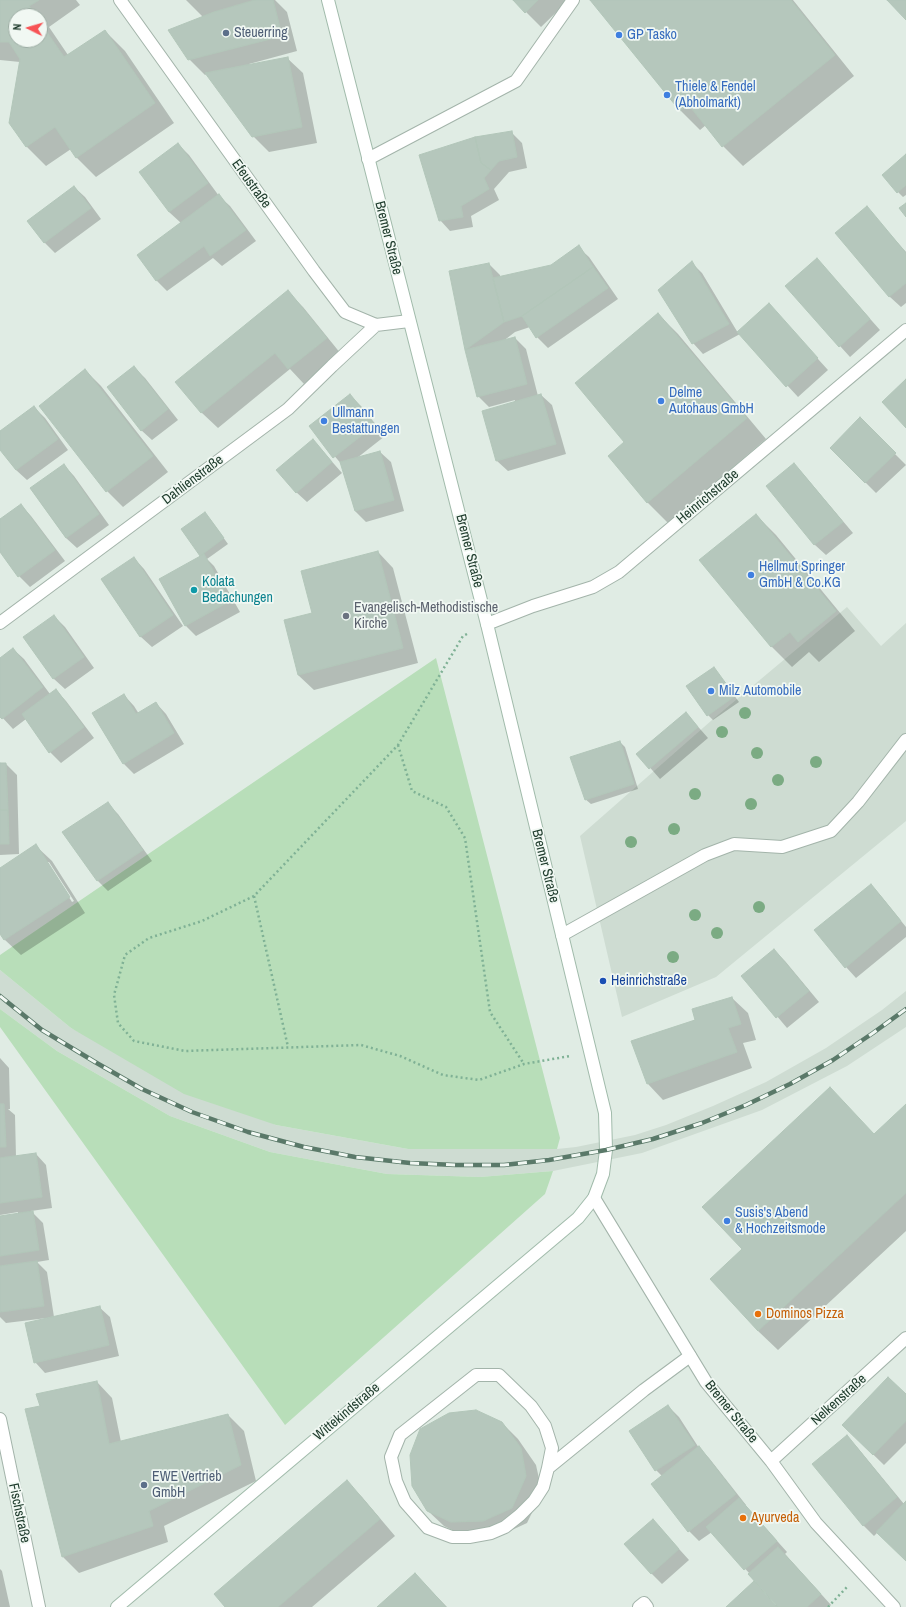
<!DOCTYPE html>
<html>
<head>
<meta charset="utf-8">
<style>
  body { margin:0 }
  #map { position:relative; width:906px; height:1607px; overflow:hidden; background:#e0ece4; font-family:"Archivo Narrow",sans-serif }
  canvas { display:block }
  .north { position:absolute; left:8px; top:8px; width:40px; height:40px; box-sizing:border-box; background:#f1f8f3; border:1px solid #9dada4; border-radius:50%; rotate:275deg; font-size:11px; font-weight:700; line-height:16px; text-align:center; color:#203d2e }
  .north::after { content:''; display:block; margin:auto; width:14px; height:18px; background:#f75355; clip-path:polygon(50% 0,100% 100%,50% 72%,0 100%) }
</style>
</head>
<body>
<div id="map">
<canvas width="906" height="1607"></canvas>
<div class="north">N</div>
</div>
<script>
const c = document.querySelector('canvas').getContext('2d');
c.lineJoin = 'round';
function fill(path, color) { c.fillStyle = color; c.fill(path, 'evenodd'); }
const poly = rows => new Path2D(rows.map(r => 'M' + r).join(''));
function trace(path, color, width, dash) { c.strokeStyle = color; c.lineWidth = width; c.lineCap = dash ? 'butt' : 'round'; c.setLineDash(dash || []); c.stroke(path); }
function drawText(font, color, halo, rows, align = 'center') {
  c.font = font + ' "Archivo Narrow",sans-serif'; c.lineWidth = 3.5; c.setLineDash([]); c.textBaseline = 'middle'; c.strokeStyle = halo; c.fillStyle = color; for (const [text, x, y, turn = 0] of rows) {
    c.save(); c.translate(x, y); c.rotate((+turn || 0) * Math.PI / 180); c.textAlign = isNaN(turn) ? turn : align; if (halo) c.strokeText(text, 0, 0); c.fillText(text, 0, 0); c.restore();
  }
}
fill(poly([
  [847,607,881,646,906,623,906,821,716,977,622,1017,580,836,712,720],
  [0,970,71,1028,276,1125,408,1149,557,1149,576,1147,635,1135,666,1125,713,1106,766,1082,826,1048,882,1010,906,991,906,1027,847,1066,762,1110,642,1153,553,1171,480,1177,387,1174,270,1152,170,1116,57,1051,0,1009]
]), '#cedcd2');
fill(poly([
  [436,658,560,1138,557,1149,408,1149,276,1125,184,1094,71,1028,0,970,0,955],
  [0,1009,57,1051,170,1116,270,1152,387,1174,480,1177,553,1171,545,1194,285,1425,0,1027]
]), '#b8deb9');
fill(poly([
  [0,0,76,0,80,5,49,27,68,55,105,31,125,51,174,123,96,177,76,157,71,149,46,166,26,146,20,62,0,60],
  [16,16,40,16,40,40,16,40],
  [186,0,275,0,287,12,297,51,249,64,249,66,287,58,303,73,317,143,269,152,253,136,207,74,205,75,189,59,203,17],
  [514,0,569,0,541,27],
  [592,0,793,0,854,76,743,166,723,146,706,125,700,130,680,110],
  [511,132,522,143,527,168,509,172,494,189,499,200,471,216,473,227,450,231,440,220],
  [178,144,189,155,219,196,230,206,256,241,222,266,213,258,167,291,157,281,138,255,181,223,169,212],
  [906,156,906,195,903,197,898,192],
  [74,187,85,197,101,219,55,253,45,243,28,221],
  [867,208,906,252,906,303,901,307,890,297,837,233],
  [578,247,589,257,618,299,548,348,537,337,530,327,515,332,502,342,515,338,526,349,538,396,541,395,552,405,566,454,508,471,497,461,515,400,489,407,478,396,466,350,451,272,489,264,500,275,500,277,551,266],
  [817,259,880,330,850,357,840,346],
  [692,263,702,273,738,333,769,305,828,370,798,397,740,334,703,354,693,343],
  [288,292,303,307,341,354,304,384,290,369,218,428,202,413,177,382],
  [658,314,678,334,766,439,668,523,648,503,609,456,626,442],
  [134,367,145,378,178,420,152,440,141,430],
  [85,370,101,386,168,472,123,507,107,491,40,406],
  [350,395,361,406,385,436,357,458,380,452,391,462,404,511,366,522,355,511,343,466,310,427],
  [34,407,45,418,68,450,27,480,16,470,0,448,0,433],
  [860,419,906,465,876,493,831,448],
  [313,440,342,473,307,502,296,492],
  [794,464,804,475,853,533,826,555,815,545,767,486],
  [64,465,74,476,109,525,77,548,66,538,31,489],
  [21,505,31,516,65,561,30,587,19,576,0,551,0,520],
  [756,515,776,535,855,631,819,662,809,652,792,667,772,647,701,560],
  [210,519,228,544,207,559,214,566,240,612,196,636,186,626,160,580,202,556,201,555],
  [378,552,393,568,418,663,314,690,298,675,313,614],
  [134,558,144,569,183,626,152,647,141,637,102,580],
  [54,616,65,627,94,668,65,689,54,679,25,637],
  [13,649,24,659,50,694,56,690,66,701,94,738,61,763,50,752,26,719,13,729,0,715,0,659],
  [714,668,739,702,713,720,708,715],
  [124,695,134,706,139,714,156,703,166,714,184,744,134,774,124,764,93,714],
  [686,713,708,738,660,779,638,754],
  [620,742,625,747,638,789,591,804,585,799],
  [0,764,6,764,17,775,19,854,0,855],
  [107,803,118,814,152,861,108,891,97,880],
  [36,846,52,861,85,913,21,955,5,940,0,932,0,869],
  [47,862,49,862,74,901,72,902],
  [871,885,881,896,906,927,906,937,856,978,846,967],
  [774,950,785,961,819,1002,787,1028,743,976],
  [732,998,748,1013,756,1040,743,1043,752,1068,663,1100,648,1084,632,1041,696,1020],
  [0,1058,9,1068,10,1109,8,1109,15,1115,16,1157,36,1154,46,1165,52,1208,31,1211,43,1223,49,1260,37,1262,47,1272,54,1317,99,1307,110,1317,119,1356,45,1373,35,1362,47,1318,6,1323,0,1317,0,1217,18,1214,18,1212,0,1215],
  [906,1106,906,1231,778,1350,758,1331,875,1135],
  [97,1382,112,1398,121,1442,228,1415,244,1431,256,1481,164,1526,168,1542,79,1573,63,1557,26,1410,41,1407],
  [906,1396,906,1443,884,1465,843,1425],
  [668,1406,679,1417,699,1448,709,1458,746,1505,745,1505,787,1552,785,1554,831,1605,829,1607,727,1607,776,1605,777,1604,712,1532,699,1541,689,1531,662,1476,656,1470,630,1431],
  [502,1423,518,1439,536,1465,542,1492,527,1523,499,1536,468,1538,444,1526,427,1510],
  [847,1437,857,1447,904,1504,906,1503,906,1560,878,1532,874,1536,863,1525],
  [347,1482,362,1497,395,1536,312,1607,227,1607],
  [653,1520,689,1560,662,1584,651,1573],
  [0,1569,2,1571,10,1607,0,1607],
  [415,1574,447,1607,379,1607]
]), '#0003');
const building = poly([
  [0,0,39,0,29,6,36,16,16,16,16,40,40,40,40,22,64,57,105,30,155,103,76,158,55,127,26,147,9,123,20,59,9,42,0,42,0,0],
  [255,0,273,0,282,36,188,60,168,30,214,12,255,0],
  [513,0,538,0,525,13,513,0],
  [590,0,791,0,835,55,722,147,688,104,680,111,590,0],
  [887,0,906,0,906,20,887,0],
  [288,57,302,127,252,137,205,73,288,57],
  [512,131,517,157,499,161,491,170,481,163,475,137,512,131],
  [475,137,481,163,491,170,484,178,489,189,461,206,463,217,439,221,419,155,475,137],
  [178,143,208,183,169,212,139,172,178,143],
  [906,154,906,185,897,193,882,175,906,154],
  [74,186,91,208,44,243,27,221,74,186],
  [219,194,246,230,210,256,204,246,156,281,137,255,219,194],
  [906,203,906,217,899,208,906,203],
  [867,206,906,253,906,283,889,297,835,233,867,206],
  [579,245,593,267,522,316,504,322,493,278,551,265,579,245],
  [817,258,870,319,839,347,785,286,817,258],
  [692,261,729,324,692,344,658,290,692,261],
  [489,263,504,322,465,350,449,271,489,263],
  [593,267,608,288,536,338,522,316,593,267],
  [288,290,327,338,288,369,275,353,201,413,175,382,288,290],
  [769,303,818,358,786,387,737,332,769,303],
  [658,313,747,418,647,503,608,456,624,442,575,383,658,313],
  [515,337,527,384,477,397,465,350,515,337],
  [134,366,168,409,141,431,107,387,134,366],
  [85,369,153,456,106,492,39,406,85,369],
  [906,379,906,428,882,402,906,379],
  [350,394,375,425,333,458,309,426,350,394],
  [541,394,556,444,496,461,482,411,541,394],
  [34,406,58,439,16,470,0,450,0,431,34,406],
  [860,417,896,453,865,483,830,448,860,417],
  [313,439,332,462,296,493,276,470,313,439],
  [380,451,394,500,355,511,340,462,380,451],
  [794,463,843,522,814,545,766,486,794,463],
  [64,464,99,514,66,538,30,488,64,464],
  [21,504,55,550,18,577,0,552,0,519,21,504],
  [205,512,224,538,200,556,181,529,205,512],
  [756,514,836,611,798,642,790,632,771,647,699,560,756,514],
  [378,551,403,648,298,675,284,620,312,613,301,571,378,551],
  [204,554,230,601,185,626,159,579,204,554],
  [134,557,173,615,140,637,101,579,134,557],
  [54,615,84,657,53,679,23,637,54,615],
  [13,648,43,687,2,719,0,717,0,658,13,648],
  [714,667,735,696,707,716,686,686,714,667],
  [56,689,84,727,49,753,22,714,56,689],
  [124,694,136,714,156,702,174,733,123,764,92,713,124,694],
  [686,712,698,727,649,769,636,754,686,712],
  [620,741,634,784,585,800,570,757,620,741],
  [0,763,6,763,8,810,0,810,0,763],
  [108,802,143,850,97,881,62,832,108,802],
  [0,810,8,810,9,844,0,844,0,810],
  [36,844,70,897,4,940,0,934,0,868,36,844],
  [871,884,901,921,845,968,814,930,871,884],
  [774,949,809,991,776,1018,741,976,774,949],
  [732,997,741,1024,728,1028,737,1052,647,1084,631,1041,695,1020,692,1009,732,997],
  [830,1087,874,1134,906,1104,906,1193,758,1331,710,1279,742,1249,702,1207,830,1087],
  [0,1104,4,1104,6,1147,0,1147,0,1104],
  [36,1153,42,1197,0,1203,0,1158,36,1153],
  [33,1211,39,1250,0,1256,0,1216,33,1211],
  [37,1261,44,1306,0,1312,0,1266,37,1261],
  [100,1306,109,1345,34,1363,25,1323,100,1306],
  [888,1377,906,1394,906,1421,873,1455,842,1425,888,1377],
  [97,1381,109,1444,228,1414,241,1465,149,1511,153,1526,62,1557,25,1409,40,1406,36,1394,97,1381],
  [668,1405,695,1445,655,1471,629,1431,668,1405],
  [476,1410,502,1422,521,1448,526,1476,512,1508,483,1521,451,1522,427,1511,412,1486,410,1455,420,1429,449,1413,476,1410],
  [847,1435,897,1497,863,1526,812,1464,847,1435],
  [699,1446,736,1494,688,1532,651,1484,699,1446],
  [347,1480,380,1519,278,1607,225,1607,214,1594,347,1480],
  [739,1498,777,1541,744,1570,706,1527,739,1498],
  [906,1501,906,1561,876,1532,906,1501],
  [653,1519,679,1549,651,1574,624,1544,653,1519],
  [778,1547,821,1594,807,1607,778,1607,748,1574,778,1547],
  [415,1573,446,1607,377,1607,415,1573],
  [754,1581,777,1607,726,1607,754,1581]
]);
fill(building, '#b5c7bc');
trace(building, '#b2c6b9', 1);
const service = poly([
  [368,159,516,81,573,0],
  [562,935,705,855,734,844,782,847,831,831,858,802,906,740],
  [548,1468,552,1448,545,1426,531,1406,499,1375,476,1375,400,1435,391,1457,396,1481,405,1502,428,1528,452,1537,469,1537,491,1533,505,1527,520,1515,534,1501,543,1487,548,1468,644,1390,690,1356],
  [639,1607,644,1603,647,1607]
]);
const minor = poly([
  [120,0,314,271,345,312,376,325,409,321],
  [0,623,288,409,332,366,376,325],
  [487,624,533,606,593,587,619,572,906,330],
  [594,1198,706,1382,771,1461,816,1523,894,1607],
  [0,1419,39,1607],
  [771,1461,906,1338]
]);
const secondary = poly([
  [117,1607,578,1218,594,1198,603,1174,606,1150,605,1113,487,624,328,0]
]);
trace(service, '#a3b4aa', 14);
trace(minor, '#a3b4aa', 14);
trace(secondary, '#a1bbab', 14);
trace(poly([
  [467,634,463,636,398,745,254,896,202,921,149,938,125,955,114,995,118,1023,134,1041,185,1051,361,1045,400,1056,443,1075,479,1080,524,1064,570,1056],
  [398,745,412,791,446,807,465,838,490,1012,524,1064],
  [254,896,288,1047],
  [828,1607,847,1587]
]), '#7fb195', 2.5, [2, 3]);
trace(service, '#fff', 12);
trace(minor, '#fff', 12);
trace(secondary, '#fff', 12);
const rail = poly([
  [0,996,42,1030,95,1062,142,1089,192,1112,248,1132,304,1147,355,1157,410,1163,456,1165,504,1165,549,1160,606,1150,653,1139,702,1123,746,1105,790,1084,833,1060,873,1033,906,1009]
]);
trace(rail, '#5a7969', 4.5);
trace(rail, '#f1f8f3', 3, [9]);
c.fillStyle = '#7bab83';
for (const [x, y] of [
  [745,713],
  [722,732],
  [757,753],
  [816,762],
  [778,780],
  [695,794],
  [751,804],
  [674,829],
  [631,842],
  [759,907],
  [695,915],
  [717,933],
  [673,957]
]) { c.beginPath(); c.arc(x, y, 6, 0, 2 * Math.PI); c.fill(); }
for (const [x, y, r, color] of [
  [226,33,4,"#5c6f8a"],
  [619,35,4,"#3f7fe0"],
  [667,95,4,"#3f7fe0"],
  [661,401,4,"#3f7fe0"],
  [324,421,4,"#3f7fe0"],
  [751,575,4,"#3f7fe0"],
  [194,590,4,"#0f9aa8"],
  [346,616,4,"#6b7280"],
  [711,691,4,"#3f7fe0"],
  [603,981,4,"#1a4fb4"],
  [727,1221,4,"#3f7fe0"],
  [758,1314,4,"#e8710a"],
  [144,1485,4,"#5c6f8a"],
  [743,1518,4,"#e8710a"]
]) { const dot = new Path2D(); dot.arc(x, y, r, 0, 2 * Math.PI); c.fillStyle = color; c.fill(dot); trace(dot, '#f1f8f3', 1.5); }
drawText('14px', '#4e5e75', '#f1f8f3', [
  ["Steuerring",234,33],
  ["EWE Vertrieb",152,1477],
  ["GmbH",152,1493]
], 'left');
drawText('14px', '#366cbe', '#f1f8f3', [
  ["GP Tasko",627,35],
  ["Thiele & Fendel",675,87],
  ["(Abholmarkt)",675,103],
  ["Delme",669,393],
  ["Autohaus GmbH",669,409],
  ["Ullmann",332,413],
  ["Bestattungen",332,429],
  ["Hellmut Springer",759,567],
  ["GmbH & Co.KG",759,583],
  ["Milz Automobile",719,691],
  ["Susis's Abend",735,1213],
  ["& Hochzeitsmode",735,1229]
], 'left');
drawText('14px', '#203d2e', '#f1f8f3', [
  ["Efeustraße",251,184,54],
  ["Bremer Straße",388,238,76],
  ["Dahlienstraße",193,480,-37],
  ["Heinrichstraße",708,497,-40],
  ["Bremer Straße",469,551,76],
  ["Bremer Straße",545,866,76],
  ["Nelkenstraße",839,1400,-42],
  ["Wittekindstraße",347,1412,-40],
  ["Bremer Straße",731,1412,51],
  ["Fischstraße",19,1513,78]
]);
drawText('14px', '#0d838f', '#f1f8f3', [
  ["Kolata",202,582],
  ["Bedachungen",202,598]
], 'left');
drawText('14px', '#5b616d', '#f1f8f3', [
  ["Evangelisch-Methodistische",354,608],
  ["Kirche",354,624]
], 'left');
drawText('14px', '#164399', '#f1f8f3', [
  ["Heinrichstraße",611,981]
], 'left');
drawText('14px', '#c56008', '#f1f8f3', [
  ["Dominos Pizza",766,1314],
  ["Ayurveda",751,1518]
], 'left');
</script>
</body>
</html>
